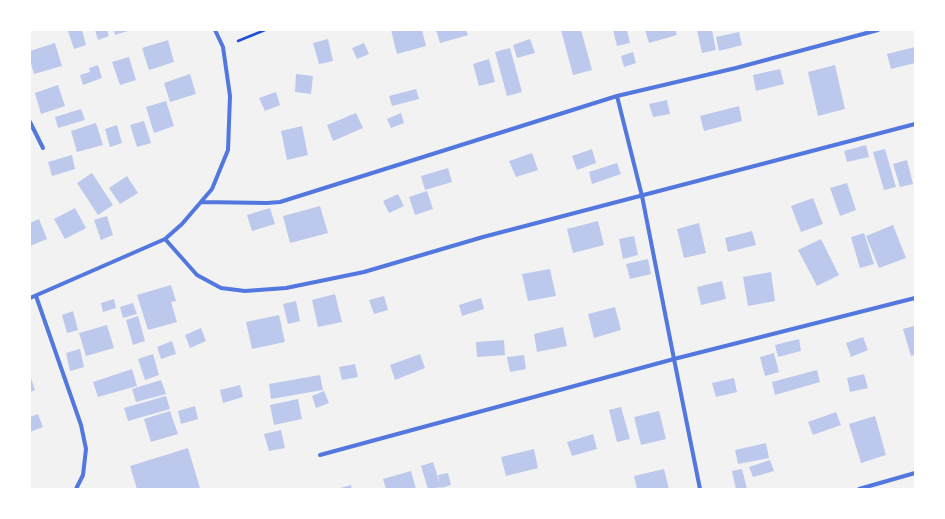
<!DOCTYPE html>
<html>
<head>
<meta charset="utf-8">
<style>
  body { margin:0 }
  #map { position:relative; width:945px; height:519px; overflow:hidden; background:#f2f2f2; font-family:Manrope,sans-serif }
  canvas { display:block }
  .frame { position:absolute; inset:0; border:31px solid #fff; pointer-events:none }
</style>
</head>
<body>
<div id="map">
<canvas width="945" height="519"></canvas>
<div class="frame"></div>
</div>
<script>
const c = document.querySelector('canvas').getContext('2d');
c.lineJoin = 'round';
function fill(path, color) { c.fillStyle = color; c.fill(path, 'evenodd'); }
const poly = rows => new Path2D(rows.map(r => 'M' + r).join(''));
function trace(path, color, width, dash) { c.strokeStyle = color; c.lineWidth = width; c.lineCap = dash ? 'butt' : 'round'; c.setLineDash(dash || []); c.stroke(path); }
fill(poly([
  [72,30,82,30,86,45,74,49,68,31],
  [95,30,107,30,109,36,98,40],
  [114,30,131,30,115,35],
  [391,30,422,30,426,46,397,54],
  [436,30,466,30,468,35,440,43],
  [561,30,581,30,592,70,573,75],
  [613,30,627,30,630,43,617,46],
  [645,30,675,30,677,35,649,43],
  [697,30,712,30,716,50,702,53],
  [739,32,742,45,719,51,716,37],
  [328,39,333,61,319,64,313,43],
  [530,39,535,53,517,58,513,45],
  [168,40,174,62,149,70,142,48],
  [55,43,62,66,34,74,30,60,30,51],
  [364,43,369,54,357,59,352,48],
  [915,47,915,63,891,69,887,54],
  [510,48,522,92,507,96,495,52],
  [633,52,636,63,624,67,621,56],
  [129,57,136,80,120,85,112,62],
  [489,59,495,82,479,86,473,64],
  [98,65,102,78,83,85,80,75,90,72,89,68],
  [835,65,845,109,818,116,808,72],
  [780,69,784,84,756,91,753,75],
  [190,74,196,94,170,102,164,83],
  [296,74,313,76,311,94,295,92],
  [58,85,65,106,41,114,35,93],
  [416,89,419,99,392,106,389,96],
  [276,92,280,105,265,111,259,98],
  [667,100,670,114,653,117,649,104],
  [166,101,174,126,154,133,146,107],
  [739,106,742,121,704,131,700,116],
  [81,109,85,120,58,128,55,117],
  [356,113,363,128,333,141,327,125],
  [401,113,404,123,391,128,387,119],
  [144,121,151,143,137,147,130,125],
  [96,123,103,145,77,152,71,131],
  [117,125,122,143,110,147,105,129],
  [302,126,308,155,287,160,281,131],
  [866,145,869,157,847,162,844,151],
  [592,149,596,163,577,170,572,156],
  [885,149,896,187,884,190,873,152],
  [532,153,538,170,516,177,509,161],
  [72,155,75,169,52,176,48,162],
  [907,160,913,184,900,187,893,164],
  [617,163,621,174,592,184,589,172],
  [448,168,452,182,425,190,421,176],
  [92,173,113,205,98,215,77,183],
  [127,176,138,193,120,204,109,188],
  [847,183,856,210,840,216,830,188],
  [427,191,433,209,415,215,409,197],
  [398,194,404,206,389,213,383,201],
  [813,198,823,224,801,232,791,206],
  [320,206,328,233,290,243,283,216],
  [75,208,86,228,65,239,54,219],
  [270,208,275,224,252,231,247,215],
  [107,216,113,235,101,240,94,220],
  [39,219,47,239,30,246,30,223],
  [598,221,604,245,573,253,567,229],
  [699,223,706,253,684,258,677,229],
  [893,225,906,258,879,268,866,236],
  [752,231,756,245,728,252,725,238],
  [864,233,874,264,860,268,851,237],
  [634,236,638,255,623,259,619,239],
  [821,239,839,275,817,286,798,250],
  [648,259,651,274,630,279,626,264],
  [550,269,556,296,528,301,522,274],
  [771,272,775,301,748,306,743,277],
  [722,281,726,299,701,305,697,287],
  [171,285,176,301,171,302,177,322,148,330,137,295],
  [335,294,342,322,318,327,312,300],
  [384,296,388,310,374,314,369,300],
  [481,298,484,309,462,316,459,305],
  [114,299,116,308,103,312,101,303],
  [296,301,300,321,288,324,283,304],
  [133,303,137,314,123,318,120,307],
  [615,307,621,330,594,338,588,314],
  [73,311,78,330,67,333,62,315],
  [279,315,285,342,252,349,246,322],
  [138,316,145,341,133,345,126,320],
  [107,325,114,348,86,356,79,333],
  [914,326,915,355,911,356,903,329],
  [563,327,567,346,537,352,534,334],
  [201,328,206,341,190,348,185,335],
  [863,337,868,350,851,357,846,343],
  [799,339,801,351,778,357,775,345],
  [504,340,505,355,477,357,476,342],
  [172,341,176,354,161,359,157,347],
  [80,349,84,367,70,371,66,353],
  [774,353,779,372,765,376,760,357],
  [153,354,159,375,145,380,138,359],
  [420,354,425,368,395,380,390,365],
  [524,355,526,369,510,372,507,357],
  [355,364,358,377,342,380,339,367],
  [132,369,137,386,98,397,93,382],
  [817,370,820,382,775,395,772,382],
  [864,374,868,388,850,392,847,378],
  [30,375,35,390,30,392],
  [320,375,323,390,271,399,269,384],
  [734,378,737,392,716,397,712,383],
  [161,380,166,394,136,402,132,389],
  [240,385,243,397,223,403,220,390],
  [324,391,329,403,316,408,312,396],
  [166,396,170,409,128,421,124,408],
  [298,399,302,419,274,425,270,405],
  [195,406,198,419,181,424,178,411],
  [621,407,630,439,617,442,609,410],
  [170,411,178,434,151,442,144,419],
  [659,411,666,439,641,445,634,417],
  [836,412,841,425,813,435,808,422],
  [38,414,43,427,30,432,30,417],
  [875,416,886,455,861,463,849,424],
  [281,430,285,448,269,451,264,434],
  [593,434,597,449,572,456,567,442],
  [766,443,769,458,738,464,735,450],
  [188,448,200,488,196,489,137,489,130,466],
  [534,449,538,468,506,476,501,457],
  [770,460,774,471,753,477,749,467],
  [433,462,441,487,428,489,421,466],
  [664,469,669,489,637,489,634,476],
  [742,469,747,489,736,489,732,471],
  [411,471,416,489,386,489,383,479],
  [448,473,451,485,441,488,438,475],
  [351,485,352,489,337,489]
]), '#bdc9ec');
trace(poly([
  [238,41,265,30]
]), '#1d4ed8', 2.5);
trace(poly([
  [617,96,642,196,674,359,700,489],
  [30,122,43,148],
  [201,202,267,203,280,202,617,96,736,68,878,30],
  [165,239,197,275,221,288,245,291,286,288,364,272,483,237,915,124],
  [36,296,81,425,86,449,83,475,76,489],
  [30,298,165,239,182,224,212,189,228,150,230,96,223,47,215,30],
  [320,455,674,359,915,298],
  [859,489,915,473]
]), '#5277de', 4);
</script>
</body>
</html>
